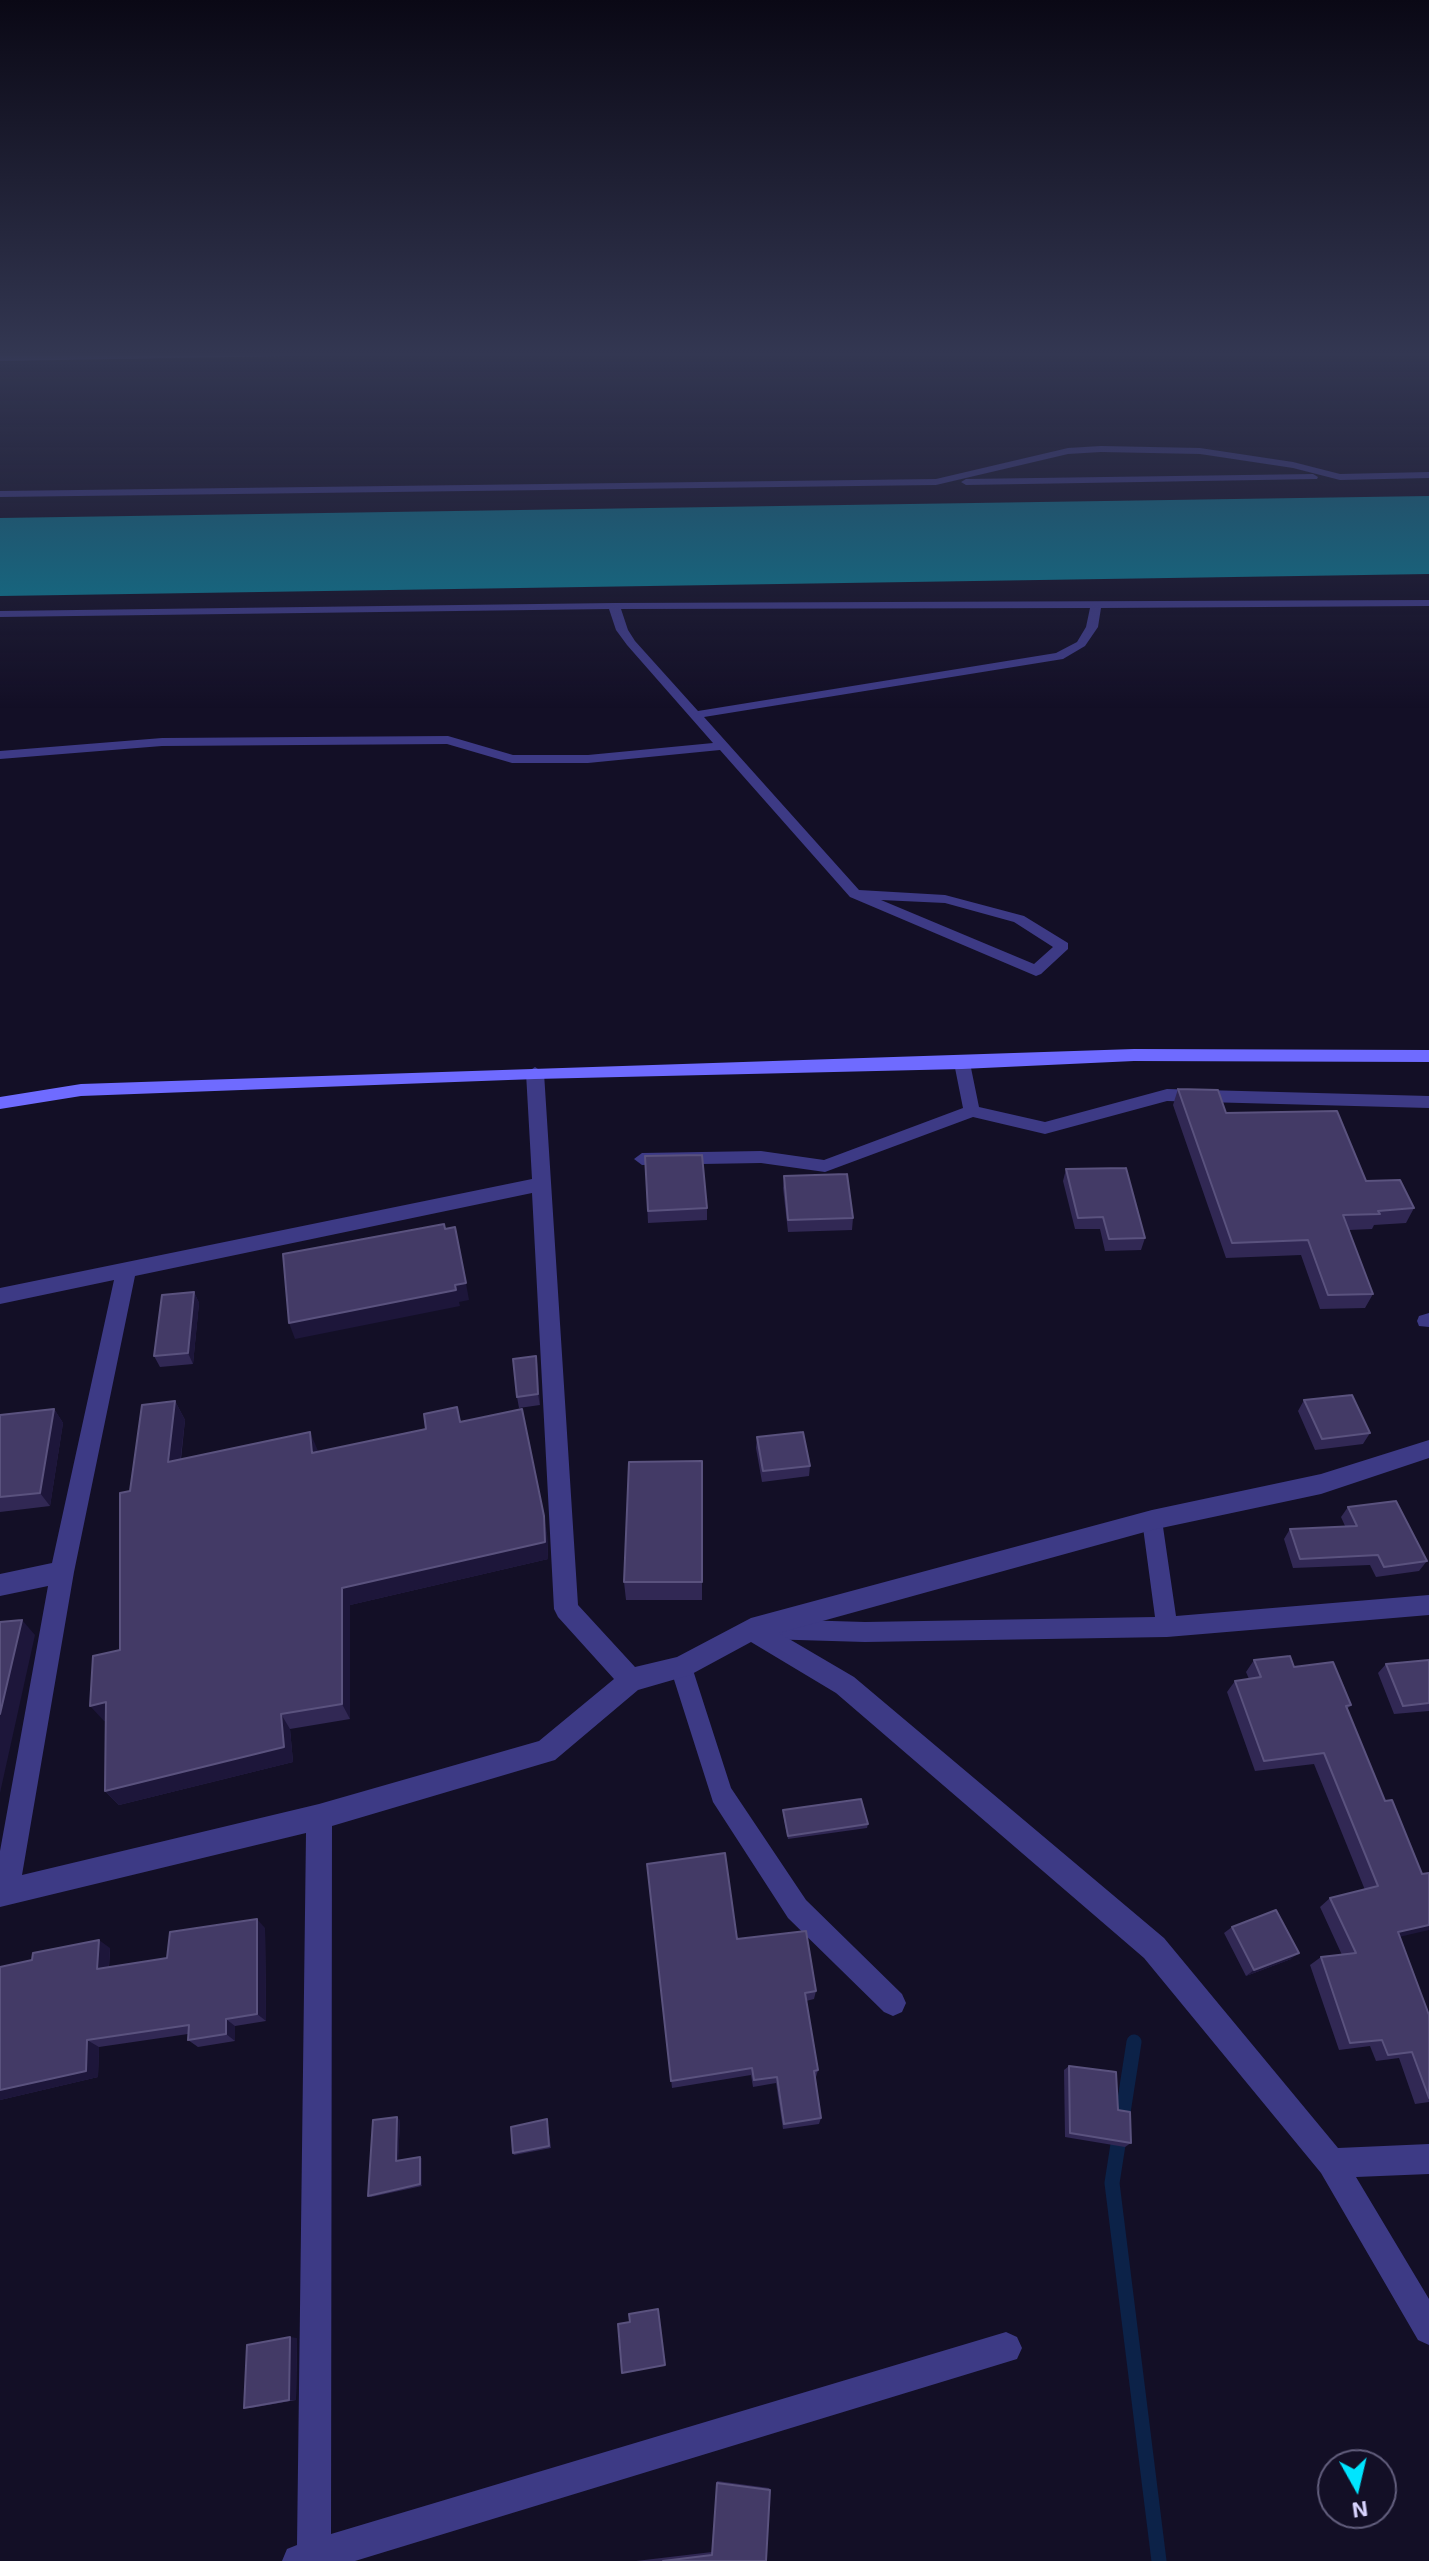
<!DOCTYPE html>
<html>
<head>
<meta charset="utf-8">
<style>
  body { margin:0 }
  #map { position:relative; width:1429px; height:2561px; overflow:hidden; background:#130f26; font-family:"Exo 2",sans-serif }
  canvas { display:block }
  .north { position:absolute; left:1317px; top:2449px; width:80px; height:80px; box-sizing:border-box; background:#130f26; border:2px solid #625e7d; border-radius:50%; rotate:172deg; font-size:22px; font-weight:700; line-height:32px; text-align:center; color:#d9d4ff }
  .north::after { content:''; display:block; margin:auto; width:28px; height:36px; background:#00e5ff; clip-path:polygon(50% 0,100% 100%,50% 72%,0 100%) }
</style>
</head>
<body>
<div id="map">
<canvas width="1429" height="2561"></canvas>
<div class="north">N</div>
</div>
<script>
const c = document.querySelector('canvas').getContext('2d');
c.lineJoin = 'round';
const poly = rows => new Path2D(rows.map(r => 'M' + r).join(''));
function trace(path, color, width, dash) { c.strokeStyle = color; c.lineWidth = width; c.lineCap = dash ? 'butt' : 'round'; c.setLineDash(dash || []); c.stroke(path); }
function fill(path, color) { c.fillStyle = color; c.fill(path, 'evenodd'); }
trace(poly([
  [1134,2042,1112,2183,1159,2561]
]), '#0c2248', 15);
fill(poly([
  [1429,496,1429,574,0,596,0,518,1429,496]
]), '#0a7a92');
fill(poly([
  [1101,446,1200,448,1293,462,1340,474,1429,472,1429,478,1340,480,1293,468,1200,454,1101,452,1068,454,936,485,0,497,0,491,936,479,1068,448,1101,446],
  [1313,474,1318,477,1317,479,966,485,961,482,966,479,1313,474],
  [1429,600,1429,606,1101,608,1098,627,1085,646,1063,659,704,717,859,890,945,895,1024,916,1068,943,1068,949,1041,974,1036,976,850,897,720,750,588,763,512,763,447,744,162,746,0,759,0,751,162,738,448,736,513,755,588,755,713,743,627,645,616,630,609,609,0,617,0,611,614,603,1429,600],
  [1090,608,1086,627,1077,642,1056,653,698,711,635,641,628,630,621,609,1090,608],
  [881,900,945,903,1014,922,1053,947,1034,964,881,900],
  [962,1057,970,1063,979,1107,1045,1122,1167,1089,1429,1096,1429,1108,1167,1101,1045,1134,973,1117,825,1172,761,1163,642,1165,634,1159,642,1153,761,1151,824,1160,963,1108,954,1063,962,1057],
  [1429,1313,1429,1327,1419,1326,1417,1321,1419,1316,1429,1313],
  [1152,1511,1159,1514,1162,1520,1176,1616,1429,1595,1429,1615,1167,1637,865,1642,765,1639,757,1636,754,1629,757,1622,765,1619,865,1622,1155,1617,1142,1520,1145,1514,1152,1511],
  [681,1657,689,1660,692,1667,731,1788,806,1900,902,1994,906,2003,902,2012,893,2016,884,2012,788,1918,713,1802,670,1667,673,1660,681,1657]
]), '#3d3a85');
fill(poly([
  [535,1067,544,1073,578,1605,635,1667,677,1657,751,1618,1152,1510,1321,1474,1429,1440,1429,1458,1321,1494,1152,1530,779,1633,854,1677,1164,1938,1338,2148,1429,2144,1429,2174,1356,2177,1429,2299,1429,2345,1418,2340,1321,2173,1144,1958,836,1693,751,1642,690,1675,638,1690,555,1760,332,1826,331,2534,1006,2332,1017,2337,1022,2348,1017,2359,355,2561,282,2561,287,2549,297,2545,306,1833,0,1907,0,1851,48,1586,0,1596,0,1574,52,1563,114,1280,0,1304,0,1288,532,1179,526,1073,535,1067],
  [532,1193,554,1609,558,1617,614,1679,539,1741,319,1804,22,1875,74,1572,135,1276,532,1193]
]), '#3d3a85');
fill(poly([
  [241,351,410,351,405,354,0,361,0,355,241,351],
  [1134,1049,1429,1050,1429,1062,1134,1061,962,1069,535,1079,81,1096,0,1109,0,1097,81,1084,1134,1049]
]), '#6f6bff');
fill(poly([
  [1178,1089,1366,1181,1414,1208,1406,1223,1374,1225,1372,1229,1349,1230,1373,1294,1365,1308,1320,1309,1301,1255,1226,1258,1173,1105],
  [645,1156,707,1208,707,1220,648,1223],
  [1066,1169,1145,1238,1141,1250,1105,1251,1100,1229,1075,1229,1063,1181],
  [784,1176,853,1218,852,1230,788,1232,783,1188],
  [194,1292,199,1303,193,1364,160,1367,154,1356],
  [536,1356,540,1405,519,1408,517,1397],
  [1304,1400,1370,1433,1363,1444,1315,1450,1298,1411],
  [175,1401,185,1420,181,1459,318,1452,460,1422,547,1533,548,1559,350,1605,350,1719,290,1729,293,1762,119,1805,105,1791,106,1720,104,1721,120,1650,130,1491],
  [54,1409,63,1423,50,1506,0,1512,0,1415],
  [757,1437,810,1466,809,1476,762,1482,756,1448],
  [702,1461,702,1600,626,1600,624,1582],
  [1348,1507,1427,1561,1419,1571,1376,1577,1370,1565,1293,1568,1284,1539,1290,1529,1345,1526,1341,1517],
  [1254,1660,1294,1667,1351,1705,1347,1709,1400,1937,1429,2015,1429,2102,1415,2104,1399,2058,1376,2061,1370,2046,1339,2050,1310,1965,1321,1957,1342,1955,1320,1907,1330,1898,1365,1890,1314,1764,1255,1771,1227,1692,1235,1681,1249,1679,1246,1672],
  [1429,1660,1429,1711,1394,1714,1378,1673,1386,1664],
  [783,1810,868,1824,867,1828,788,1839,783,1814],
  [647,1864,737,1939,816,1991,814,1999,806,2001,818,2070,816,2077,815,2077,821,2118,819,2124,783,2129,776,2083,753,2087,751,2075,672,2088],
  [1232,1927,1291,1959,1246,1976,1224,1933],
  [265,1928,266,2021,235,2026,235,2041,198,2047,188,2040,188,2034,99,2047,98,2077,0,2100,0,1967,110,1948,109,1967,167,1958],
  [1069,2066,1131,2143,1125,2147,1065,2137,1064,2070],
  [547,2119,551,2148,514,2155,513,2153],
  [400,2120,398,2160,420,2157,422,2159,422,2186,371,2197,368,2196],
  [297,2338,296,2400,251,2408,244,2408],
  [717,2481,769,2488,770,2490,766,2561,636,2561,712,2552]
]), '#312854');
fill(poly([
  [459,1244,469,1300,459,1302,460,1306,295,1339,289,1323,455,1285],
  [194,1292,199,1303,193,1364,188,1353],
  [536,1356,538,1366,540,1405,538,1394],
  [175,1401,185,1420,178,1480,168,1462],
  [54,1409,63,1423,50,1506,40,1493],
  [310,1432,318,1451,320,1471,312,1453],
  [544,1516,547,1533,548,1559,350,1605,350,1719,342,1704,342,1588],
  [22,1620,35,1635,0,1793,0,1714],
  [106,1702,119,1717,104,1721,90,1706],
  [281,1714,290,1729,293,1762,119,1805,105,1791],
  [257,1919,265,1928,266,2021,257,2014],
  [1429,1925,1429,1930,1386,1940,1398,1932],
  [99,1940,110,1948,108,1977,97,1969],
  [1299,1953,1291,1959,1246,1976,1254,1970],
  [226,2019,235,2026,235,2041,226,2034],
  [87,2040,99,2047,98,2077,0,2100,0,2090],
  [397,2117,400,2120,398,2163,396,2161],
  [420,2157,422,2159,422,2186,420,2184],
  [290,2337,297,2338,296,2400,289,2400]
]), '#1d163a');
const building = poly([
  [1178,1089,1218,1090,1226,1113,1337,1111,1366,1181,1400,1180,1414,1208,1378,1211,1380,1214,1343,1215,1373,1294,1328,1295,1308,1240,1232,1243,1178,1089],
  [702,1155,707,1208,648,1211,645,1156,702,1155],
  [1126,1168,1145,1238,1109,1239,1103,1217,1078,1218,1066,1169,1126,1168],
  [847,1174,853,1218,788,1220,784,1176,847,1174],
  [444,1224,445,1229,455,1227,466,1283,455,1285,456,1290,289,1323,283,1254,444,1224],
  [194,1292,188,1353,154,1356,162,1295,194,1292],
  [536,1356,538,1394,517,1397,513,1359,536,1356],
  [1352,1395,1370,1433,1322,1439,1304,1400,1352,1395],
  [175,1401,168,1462,310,1432,312,1453,426,1429,424,1414,457,1407,460,1422,522,1409,544,1516,545,1542,342,1588,342,1704,281,1714,284,1747,105,1791,106,1702,90,1706,93,1656,120,1650,120,1493,130,1491,142,1405,175,1401],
  [54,1409,40,1493,0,1497,0,1415,54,1409],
  [803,1432,810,1466,763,1471,757,1437,803,1432],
  [702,1461,702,1582,624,1582,629,1462,702,1461],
  [1396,1501,1427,1561,1384,1567,1378,1555,1300,1559,1290,1529,1357,1526,1348,1507,1396,1501],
  [22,1620,0,1714,0,1622,22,1620],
  [1290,1656,1294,1667,1333,1662,1351,1705,1346,1706,1385,1801,1392,1800,1422,1874,1429,1873,1429,1925,1398,1932,1429,2015,1429,2098,1412,2052,1388,2055,1382,2040,1350,2043,1321,1957,1356,1953,1330,1898,1378,1886,1324,1753,1264,1761,1235,1681,1261,1677,1254,1660,1290,1656],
  [1429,1660,1429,1703,1403,1706,1386,1664,1429,1660],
  [861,1799,868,1824,788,1836,783,1810,861,1799],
  [725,1853,737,1939,806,1931,816,1991,805,1993,818,2070,814,2071,821,2118,784,2124,777,2077,754,2080,752,2068,671,2081,647,1864,725,1853],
  [1276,1910,1299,1953,1254,1970,1232,1927,1276,1910],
  [257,1919,257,2014,226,2019,226,2034,188,2040,189,2025,87,2040,86,2071,0,2090,0,1967,32,1960,33,1953,99,1940,97,1969,167,1958,170,1932,257,1919],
  [1069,2066,1116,2072,1118,2110,1130,2112,1131,2143,1070,2133,1069,2066],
  [397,2117,396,2161,420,2157,420,2184,368,2196,373,2120,397,2117],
  [547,2119,549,2146,513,2153,511,2127,547,2119],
  [658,2309,665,2365,622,2373,618,2324,630,2322,629,2314,658,2309],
  [290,2337,289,2400,244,2408,247,2345,290,2337],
  [717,2483,770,2490,766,2561,663,2561,712,2555,717,2483]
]);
fill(building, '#433a66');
trace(building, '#5a527e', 2);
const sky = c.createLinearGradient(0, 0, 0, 709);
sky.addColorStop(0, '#0a0815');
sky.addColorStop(0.5, '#333752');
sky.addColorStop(1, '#33375200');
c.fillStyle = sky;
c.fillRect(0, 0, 1429, 709);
</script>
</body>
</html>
